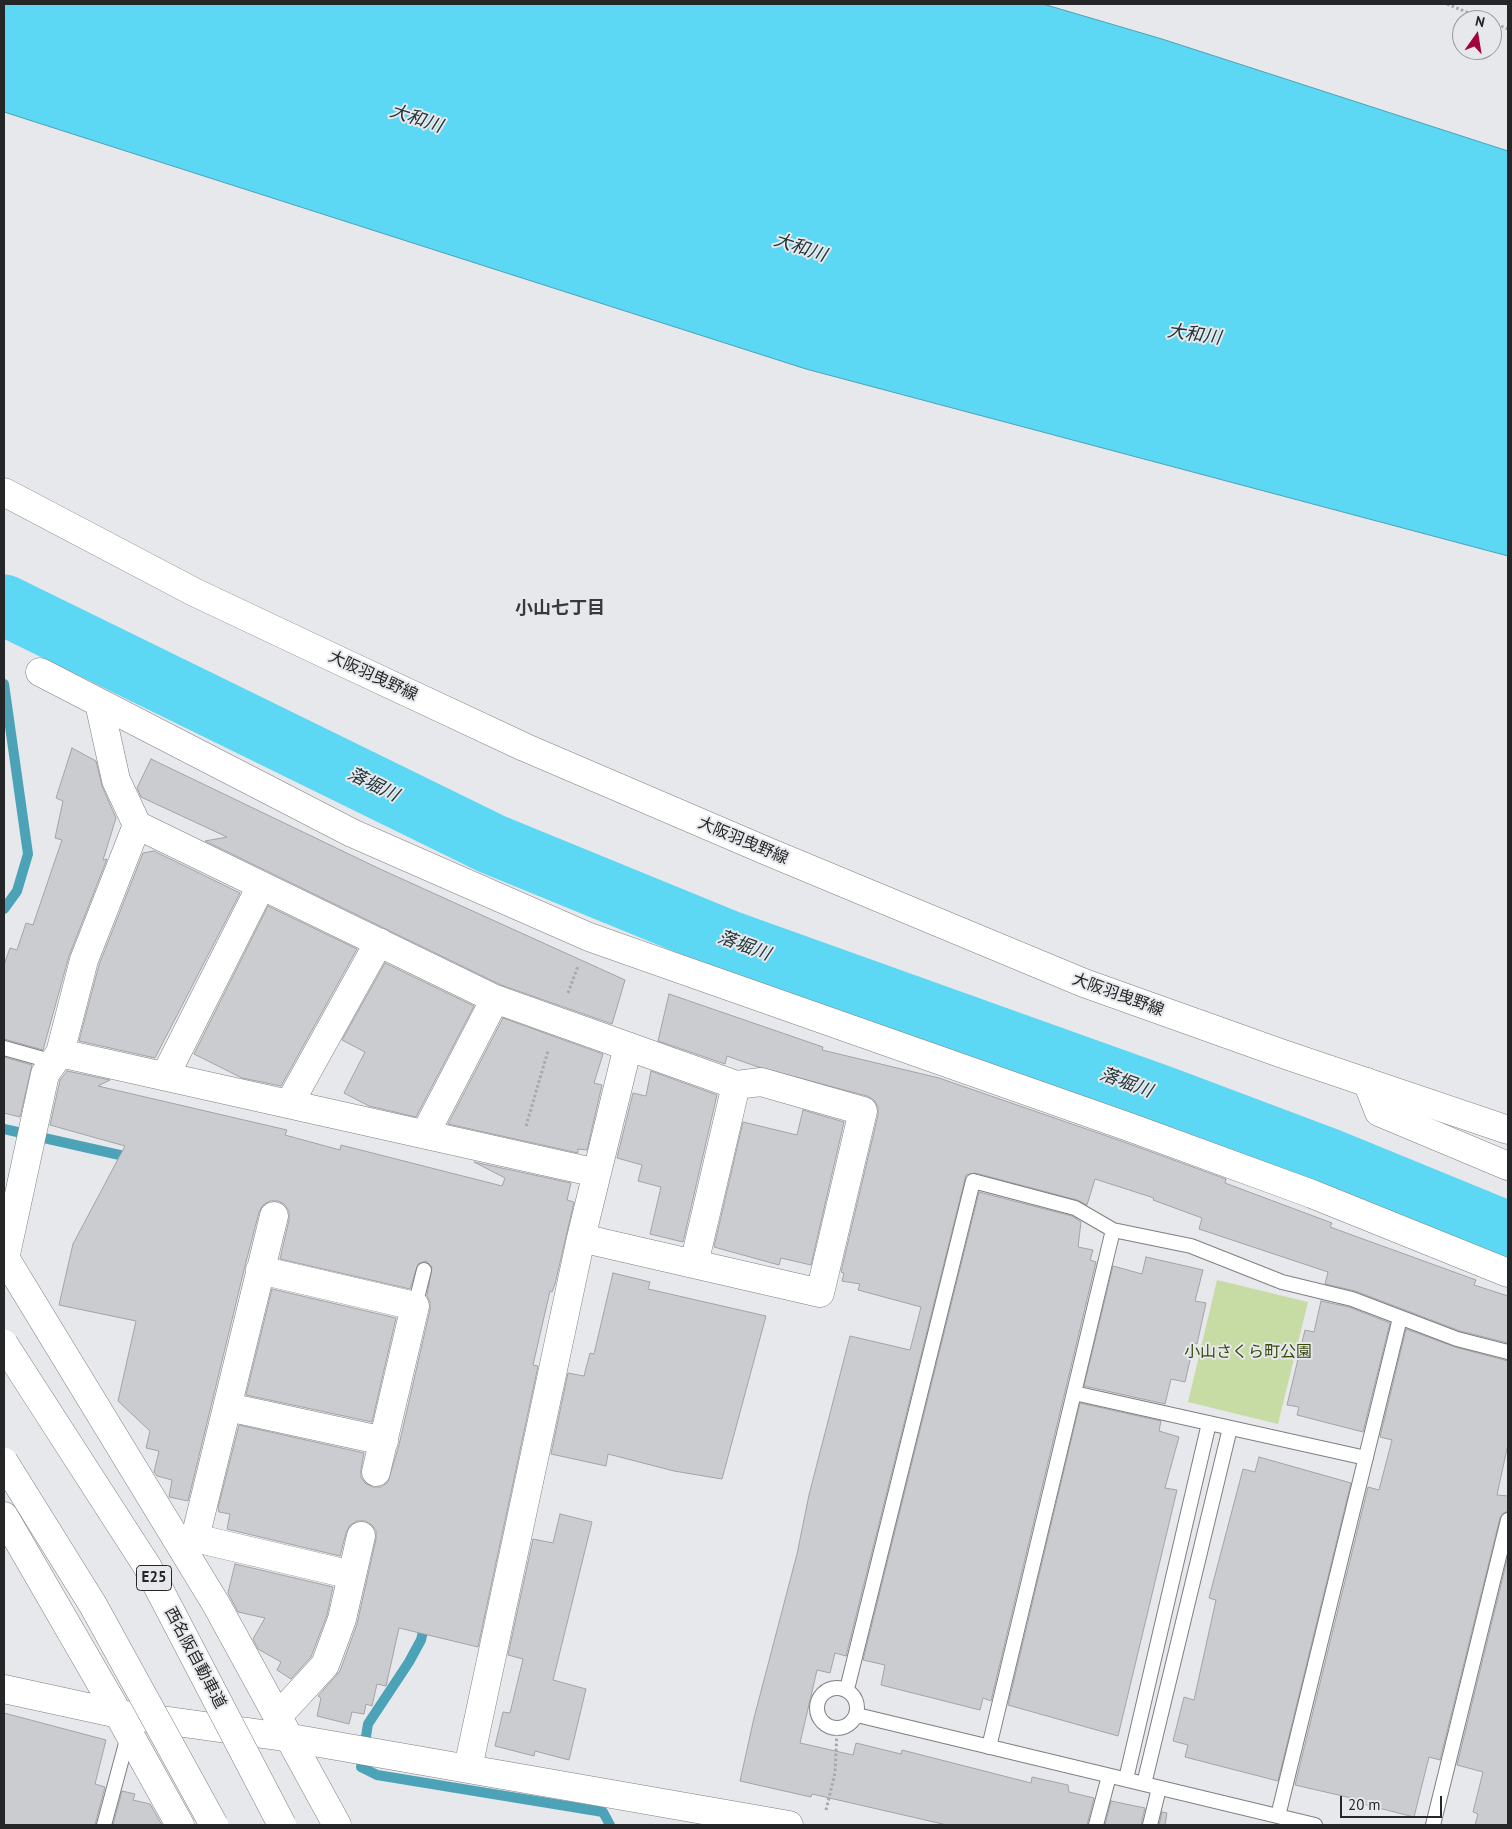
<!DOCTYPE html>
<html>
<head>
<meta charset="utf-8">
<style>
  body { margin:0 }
  #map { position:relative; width:1512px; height:1829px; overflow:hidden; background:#e6e8eb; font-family:"PT Sans",sans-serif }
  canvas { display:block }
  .frame { position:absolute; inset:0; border:5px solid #252627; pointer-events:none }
  .north { position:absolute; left:1452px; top:10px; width:50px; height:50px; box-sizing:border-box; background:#e6e8eb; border:1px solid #999a9d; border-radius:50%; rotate:13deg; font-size:14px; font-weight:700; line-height:20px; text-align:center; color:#252627 }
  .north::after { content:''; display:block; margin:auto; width:18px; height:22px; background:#a2033a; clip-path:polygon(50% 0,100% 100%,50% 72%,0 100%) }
  .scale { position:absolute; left:1340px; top:1796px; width:102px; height:22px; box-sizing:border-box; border:2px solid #252627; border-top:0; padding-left:6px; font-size:15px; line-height:18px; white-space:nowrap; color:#252627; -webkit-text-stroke:4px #e6e8eb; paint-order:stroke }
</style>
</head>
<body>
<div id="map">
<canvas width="1512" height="1829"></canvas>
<div class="frame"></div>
<div class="north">N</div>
<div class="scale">20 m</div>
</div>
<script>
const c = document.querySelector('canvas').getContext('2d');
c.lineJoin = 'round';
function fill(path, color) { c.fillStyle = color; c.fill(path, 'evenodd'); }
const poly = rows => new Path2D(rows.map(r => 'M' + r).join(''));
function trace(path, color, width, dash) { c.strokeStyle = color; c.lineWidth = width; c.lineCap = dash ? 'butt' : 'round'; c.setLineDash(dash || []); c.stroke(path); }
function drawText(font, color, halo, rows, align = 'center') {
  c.font = font + ' "PT Sans","Noto Sans JP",sans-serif'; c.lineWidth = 4; c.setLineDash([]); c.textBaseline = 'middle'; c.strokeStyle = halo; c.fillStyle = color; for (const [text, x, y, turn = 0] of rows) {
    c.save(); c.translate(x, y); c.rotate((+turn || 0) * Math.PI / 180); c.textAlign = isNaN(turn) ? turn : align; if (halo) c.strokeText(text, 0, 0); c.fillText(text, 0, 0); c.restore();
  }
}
fill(poly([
  [1217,1280,1308,1302,1278,1424,1188,1402]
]), '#c7dca4');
const water = poly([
  [4,4,1043,4,1162,39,1508,151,1508,556,806,369,4,112,4,4]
]);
fill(water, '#5cd7f4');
trace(water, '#4ca2b6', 1);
trace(poly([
  [4,684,28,854,17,891,4,909],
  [4,1129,133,1158],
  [425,1622,421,1640,409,1662,368,1724,361,1767,377,1775,603,1812,610,1825]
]), '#4ca2b6', 10);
trace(poly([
  [4,605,492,844,729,941,1162,1096,1327,1158,1508,1232]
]), '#5cd7f4', 61);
const building = poly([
  [72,748,96,761,102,786,116,818,103,860,107,859,69,956,43,1050,4,1039,4,965,10,948,17,950,26,923,33,925,62,840,55,838,63,801,56,798,72,748],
  [151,759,380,869,625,980,612,1024,501,985,205,841,227,837,141,797,137,788,151,759],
  [154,851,240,893,155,1058,79,1041,99,965,143,853,154,851],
  [268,906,357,949,281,1086,242,1078,194,1054,268,906],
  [385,963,474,1006,416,1117,369,1106,344,1093,365,1052,342,1040,385,963],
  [669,994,823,1047,822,1050,939,1078,1124,1142,1226,1179,1225,1183,1332,1223,1330,1227,1476,1280,1474,1285,1508,1296,1508,1343,1460,1331,1355,1291,1325,1284,1328,1272,1199,1229,1202,1218,1153,1200,1154,1198,1095,1179,1087,1205,1077,1200,975,1173,966,1175,846,1656,835,1653,830,1673,817,1670,800,1743,853,1755,856,1743,901,1754,902,1750,1031,1783,1032,1777,1068,1785,1069,1792,1094,1798,1087,1825,947,1825,812,1794,811,1797,740,1781,754,1718,797,1554,809,1495,850,1336,910,1350,921,1307,858,1290,860,1284,842,1281,844,1273,841,1272,878,1115,878,1107,874,1100,867,1096,758,1067,727,1056,725,1064,658,1041,669,994],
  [503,1018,603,1054,594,1083,602,1085,587,1150,578,1149,578,1153,448,1124,503,1018],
  [4,1057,32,1065,20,1117,4,1113,4,1057],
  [67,1071,110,1080,98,1086,287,1130,285,1135,340,1150,341,1145,502,1186,505,1178,474,1162,571,1183,567,1200,574,1202,555,1284,552,1292,550,1291,533,1365,538,1366,478,1647,399,1628,386,1686,377,1684,372,1706,366,1704,364,1714,352,1712,349,1724,317,1716,321,1698,318,1696,340,1671,357,1624,376,1539,376,1531,372,1525,365,1521,357,1521,350,1525,346,1533,340,1556,227,1529,230,1514,219,1512,218,1508,239,1425,364,1453,361,1469,361,1477,365,1483,373,1487,381,1487,388,1482,399,1445,430,1310,430,1302,427,1296,432,1267,426,1261,418,1264,410,1289,280,1259,289,1220,289,1211,284,1204,278,1201,270,1201,263,1205,259,1212,245,1266,188,1501,169,1497,172,1480,157,1476,154,1472,159,1451,146,1448,150,1431,118,1401,136,1321,59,1305,73,1244,125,1146,50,1125,60,1080,67,1071],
  [651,1071,717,1095,683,1242,650,1234,661,1187,638,1181,642,1165,617,1158,633,1093,646,1096,651,1071],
  [803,1110,844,1122,811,1265,781,1258,779,1265,714,1247,743,1122,797,1135,803,1110],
  [979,1192,1072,1216,1081,1222,1078,1247,1093,1250,1090,1260,1096,1262,991,1701,983,1698,980,1710,881,1685,885,1665,863,1660,979,1192],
  [1146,1257,1203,1270,1195,1301,1206,1303,1197,1344,1194,1343,1185,1382,1171,1379,1165,1404,1084,1386,1113,1266,1142,1274,1146,1257],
  [613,1273,650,1282,648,1289,766,1316,722,1479,674,1471,608,1454,606,1466,551,1454,568,1373,584,1376,590,1353,594,1354,613,1273],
  [272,1289,396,1318,372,1422,246,1395,272,1289],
  [1321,1301,1349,1307,1390,1323,1363,1432,1297,1415,1299,1407,1287,1405,1305,1330,1314,1332,1321,1301],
  [1406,1329,1455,1347,1508,1361,1508,1444,1497,1495,1508,1496,1508,1511,1502,1514,1500,1518,1440,1760,1429,1757,1414,1817,1359,1803,1360,1800,1295,1785,1368,1487,1379,1490,1392,1440,1380,1437,1406,1329],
  [1080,1403,1161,1421,1159,1431,1179,1437,1165,1488,1177,1490,1118,1736,1008,1705,1080,1403],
  [1259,1457,1351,1483,1278,1781,1185,1757,1188,1745,1173,1741,1184,1697,1194,1700,1216,1600,1209,1598,1243,1469,1255,1472,1259,1457],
  [560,1514,592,1522,553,1680,586,1689,569,1760,535,1751,534,1756,495,1746,503,1712,510,1713,523,1659,508,1655,533,1539,553,1543,560,1514],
  [1508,1556,1508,1825,1475,1825,1478,1814,1473,1812,1483,1772,1457,1765,1508,1556],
  [235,1564,333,1587,327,1615,311,1657,291,1679,277,1670,281,1662,258,1649,253,1639,265,1618,238,1612,228,1593,235,1564],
  [4,1713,106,1740,95,1784,105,1787,95,1825,4,1825,4,1713],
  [122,1791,135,1794,133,1800,150,1804,162,1825,113,1825,122,1791],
  [1111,1801,1145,1808,1141,1825,1105,1825,1111,1801],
  [1162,1812,1167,1813,1165,1825,1159,1825,1162,1812]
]);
fill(building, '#cbcccf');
trace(building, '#a2a3a6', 1);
const lane = poly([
  [4,1048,54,1062],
  [415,1306,424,1270],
  [1074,1393,1366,1458],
  '817 1708a20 20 0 1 1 40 0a20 20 0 1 1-40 0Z',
  [847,1689,973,1181,1075,1208,1113,1230,1191,1246,1282,1282,1352,1299,1457,1339,1508,1352],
  [857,1715,1315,1825],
  [989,1747,1113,1230],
  [1126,1779,1209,1423],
  [1144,1784,1230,1428],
  [1278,1816,1400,1318],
  [104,1825,128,1736],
  [1096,1825,1109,1776],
  [1150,1825,1159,1788],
  [1433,1825,1508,1520]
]);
const street = poly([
  [40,672,352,833,589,937,1129,1127,1312,1194,1508,1273],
  [99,703,116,780,137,825],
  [60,1053,597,1173],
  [165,1076,261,886],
  [1367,1082,1379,1112,1508,1166],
  [289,1104,379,942],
  [425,1134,495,999],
  [4,1256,216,1604,337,1825],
  [5,1259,45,1074,60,1053,84,960,137,825,495,999,736,1085,761,1082,863,1111,820,1293,581,1238],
  [694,1264,736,1085],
  [260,1270,415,1306,376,1472],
  [228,1407,384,1441],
  [4,1516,111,1701,180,1825],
  [195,1538,352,1575],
  [180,1543,195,1538,274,1216],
  [279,1715,325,1665,342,1619,361,1536],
  [468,1768,581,1238,628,1046]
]);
const secondary = poly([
  [4,492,194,592,338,660,524,747,769,852,1084,983,1283,1054,1508,1130],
  [4,1689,119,1714,291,1738,789,1825]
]);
trace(lane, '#7e7f82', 16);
trace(street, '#7e7f82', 29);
trace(secondary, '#7e7f82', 29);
trace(poly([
  [1447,4,1486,20],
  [1492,22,1508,29],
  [568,993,578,966],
  [526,1126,548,1051],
  [826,1810,835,1773,837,1731]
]), '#a6a8aa', 3, [2.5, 2.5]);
trace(lane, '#fff', 14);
trace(street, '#fff', 28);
trace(secondary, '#fff', 28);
const highwayBridge = poly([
  [4,1344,147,1566,282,1825],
  [4,1462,93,1605,214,1825]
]);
trace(highwayBridge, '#7e7f82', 29, []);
trace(highwayBridge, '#fff', 28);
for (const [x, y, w] of [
  [154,1578,35]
]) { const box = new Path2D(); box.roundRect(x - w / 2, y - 12.5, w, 25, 4); c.fillStyle = '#e6e8eb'; c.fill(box); trace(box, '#252627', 1); }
drawText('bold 15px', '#252627', null, [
  ["E25",154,1578]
]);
drawText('16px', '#252627', '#e6e8eb', [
  ["大阪羽曳野線",373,676,25],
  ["大阪羽曳野線",743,841,23],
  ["大阪羽曳野線",1118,995,20],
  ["西名阪自動車道",195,1658,62]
]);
drawText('16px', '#394a0c', '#e6e8eb', [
  ["小山さくら町公園",1248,1352]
]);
drawText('italic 18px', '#20363b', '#e6e8eb', [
  ["大和川",416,119,18],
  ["大和川",800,248,18],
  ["大和川",1194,335,8],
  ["落堀川",373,785,26],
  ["落堀川",744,946,20],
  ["落堀川",1126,1083,20]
]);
drawText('bold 18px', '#37393b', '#e6e8eb', [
  ["小山七丁目",560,609]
]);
</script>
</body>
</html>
